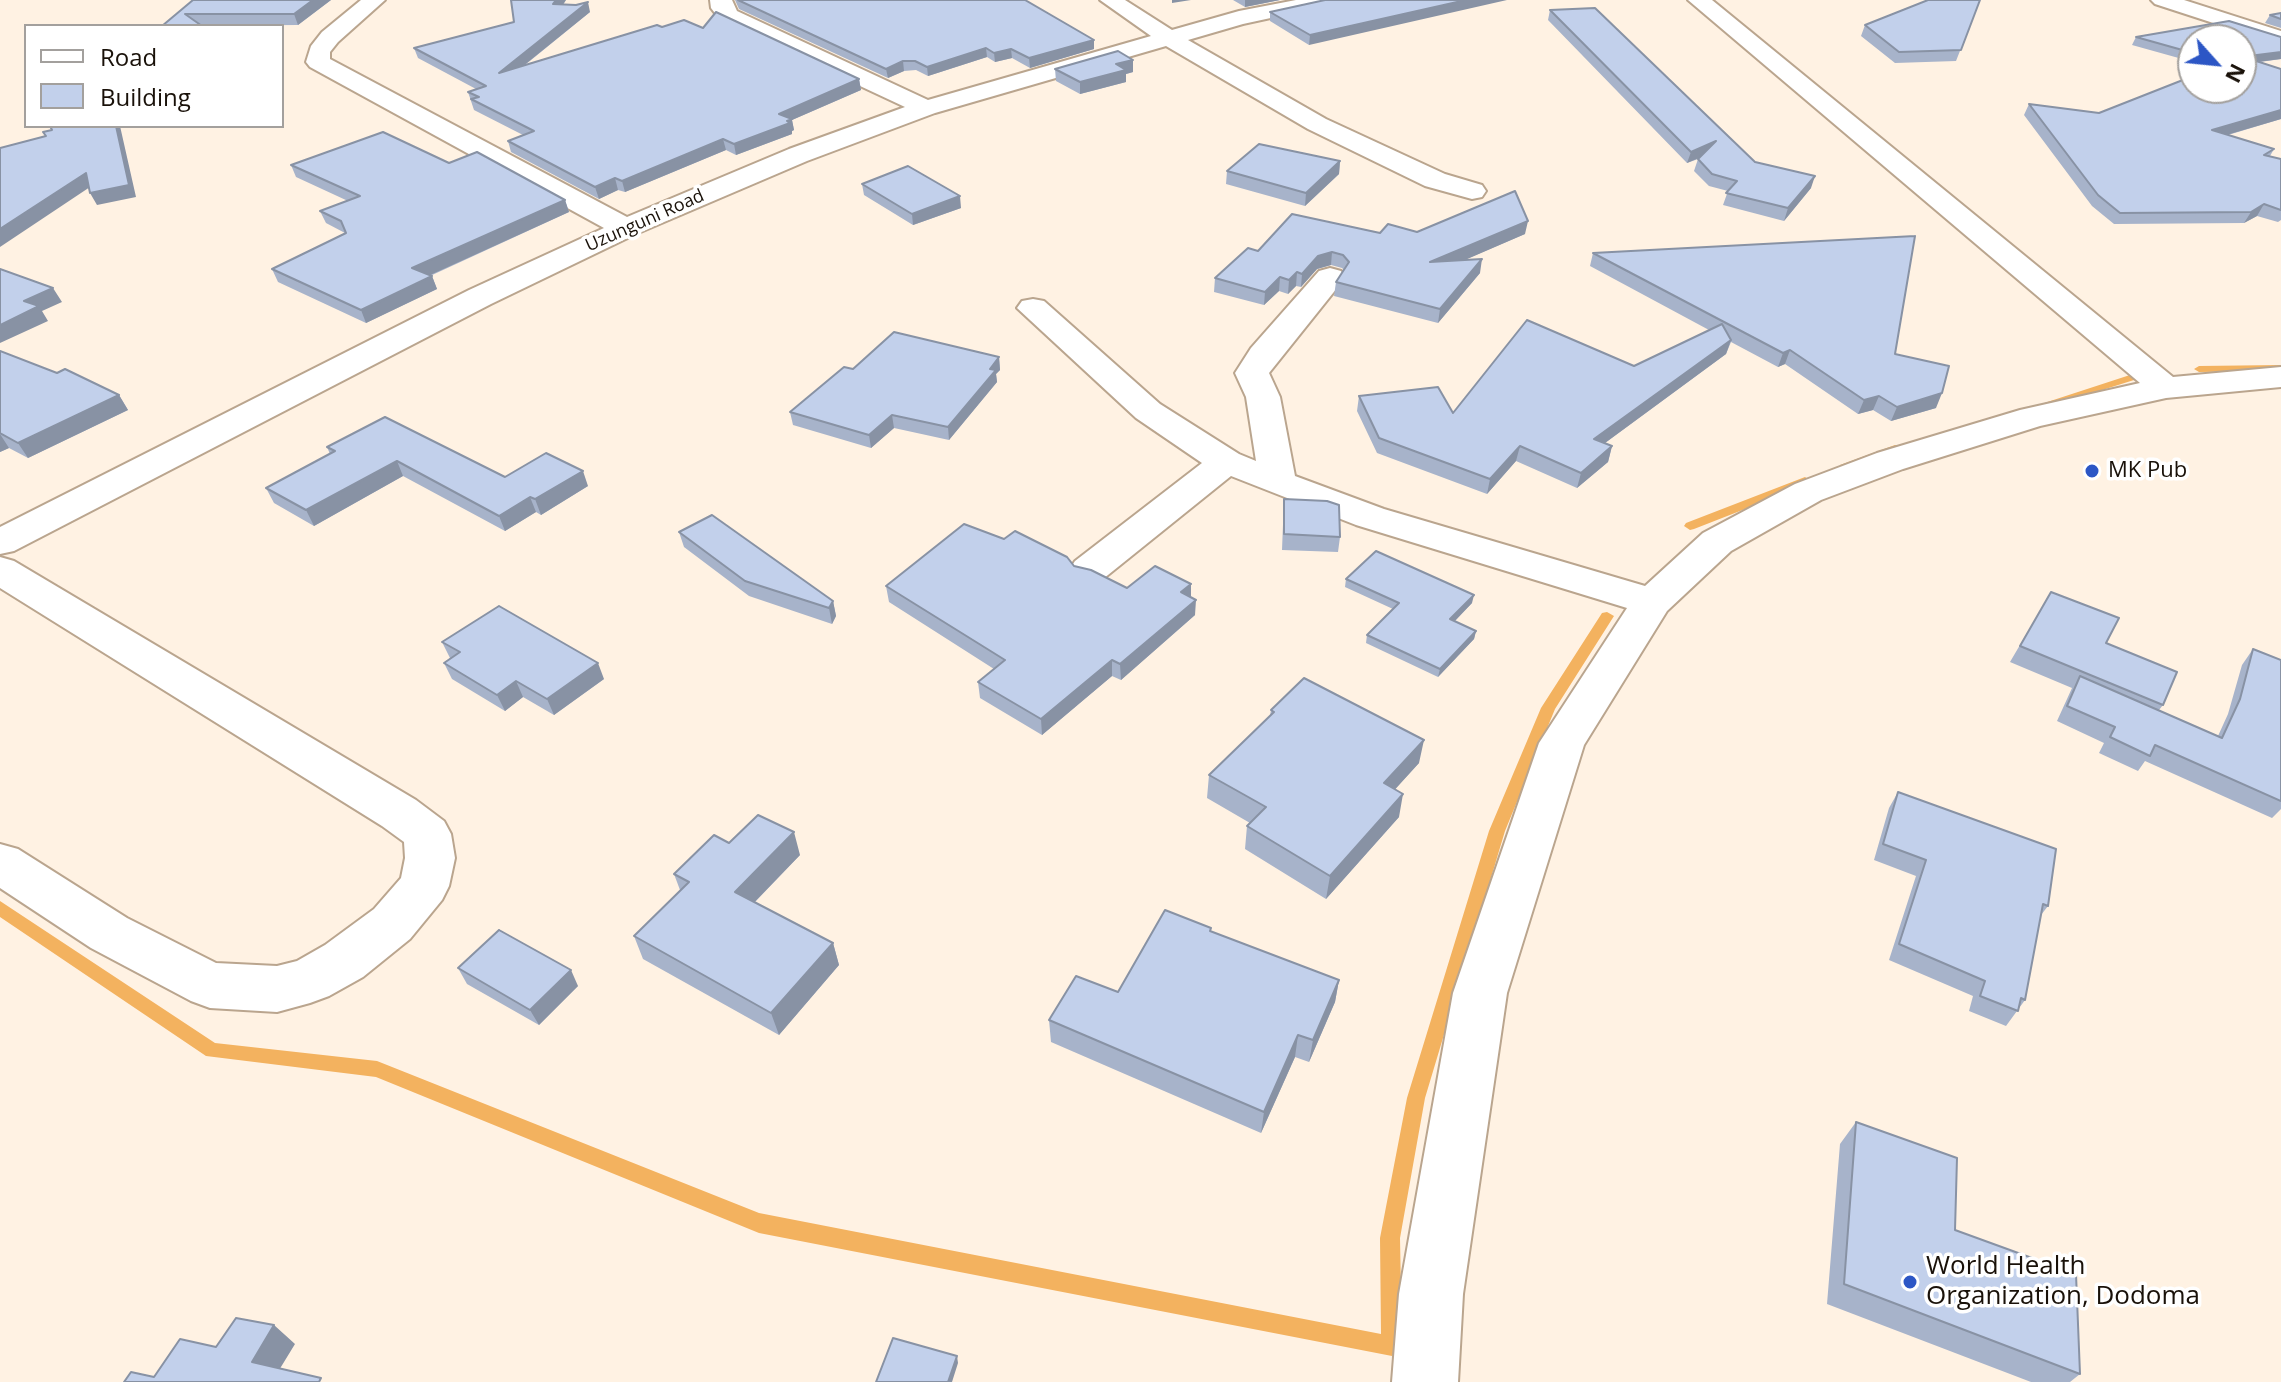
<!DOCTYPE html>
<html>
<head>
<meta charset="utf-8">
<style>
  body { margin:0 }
  #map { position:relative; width:2281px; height:1382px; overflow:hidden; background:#fff2e3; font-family:"Open Sans",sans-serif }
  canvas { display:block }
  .legend { position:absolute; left:24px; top:24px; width:260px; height:104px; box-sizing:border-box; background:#fff; border:2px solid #a3a09d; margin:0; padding:10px 14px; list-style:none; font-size:24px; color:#191109 }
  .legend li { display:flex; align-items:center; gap:16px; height:40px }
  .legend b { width:40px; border:2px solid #a3a09d }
  .north { position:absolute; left:2177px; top:24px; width:80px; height:80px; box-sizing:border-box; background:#fff; border:2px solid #a3a09d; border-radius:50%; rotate:117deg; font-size:22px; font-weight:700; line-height:32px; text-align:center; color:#191109 }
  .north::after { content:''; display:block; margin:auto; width:28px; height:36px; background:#2c56c5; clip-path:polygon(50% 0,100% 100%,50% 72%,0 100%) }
</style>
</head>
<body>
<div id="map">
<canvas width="2281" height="1382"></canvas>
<ul class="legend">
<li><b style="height:10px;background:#fff"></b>Road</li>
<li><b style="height:22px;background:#c2d0eb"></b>Building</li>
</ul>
<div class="north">N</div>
</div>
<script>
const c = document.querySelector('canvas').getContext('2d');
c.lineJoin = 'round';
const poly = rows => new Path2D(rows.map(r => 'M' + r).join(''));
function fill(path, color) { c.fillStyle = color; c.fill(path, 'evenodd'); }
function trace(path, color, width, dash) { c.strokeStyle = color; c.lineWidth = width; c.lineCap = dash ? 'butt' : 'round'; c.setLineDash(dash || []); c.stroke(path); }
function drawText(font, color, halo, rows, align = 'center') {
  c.font = font + ' "Open Sans",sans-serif'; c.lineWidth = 7; c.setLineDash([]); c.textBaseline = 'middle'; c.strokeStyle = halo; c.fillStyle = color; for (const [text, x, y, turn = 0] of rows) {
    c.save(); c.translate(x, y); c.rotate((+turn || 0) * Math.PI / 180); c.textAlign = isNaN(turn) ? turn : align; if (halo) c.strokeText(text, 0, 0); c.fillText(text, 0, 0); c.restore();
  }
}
fill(poly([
  [2281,365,2281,371,2199,372,2194,369,2199,366,2281,365],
  [2130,375,2135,378,2134,380,2042,409,2034,409,2032,407,2130,375],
  [1895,445,1899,446,1899,450,1846,468,1840,465,1895,445],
  [1805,477,1811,481,1809,484,1694,529,1690,530,1684,526,1686,523,1805,477],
  [1607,612,1614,616,1555,709,1505,831,1425,1098,1400,1238,1402,1346,1399,1353,1392,1356,759,1233,376,1077,206,1056,0,917,0,901,215,1043,377,1061,759,1213,1381,1334,1380,1238,1407,1098,1489,831,1541,708,1602,613,1607,612]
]), '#f3b25f');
const minor = poly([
  [361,0,385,0,338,42,330,52,330,59,627,217,789,149,905,107,721,21,711,8,710,0,732,0,737,11,928,100,1151,36,1100,0,1125,0,1172,30,1239,11,1296,0,1339,0,1335,4,1243,24,1188,40,1326,119,1445,174,1482,185,1486,191,1482,197,1472,199,1425,186,1308,129,1166,46,935,113,807,161,636,234,491,304,14,551,0,554,0,527,469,290,604,228,310,67,306,62,311,46,322,32,361,0],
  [1688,0,1712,0,2173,377,2281,367,2281,387,2166,398,2040,426,1903,469,1821,500,1731,551,1667,611,1584,745,1507,993,1463,1294,1458,1382,1392,1382,1399,1294,1453,993,1539,743,1627,608,1356,525,1231,476,1103,579,1089,583,1075,579,1069,570,1075,561,1202,463,1136,418,1017,308,1022,301,1033,299,1044,301,1160,404,1239,454,1256,461,1246,397,1235,373,1251,348,1319,271,1330,268,1341,271,1345,277,1341,283,1269,373,1280,397,1295,476,1384,509,1645,586,1703,533,1795,484,1877,453,2020,410,2140,383,1688,0],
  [2151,0,2184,0,2281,31,2281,45,2155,4,2151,0],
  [0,557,14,561,416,800,444,821,451,834,455,858,449,886,442,900,410,939,363,977,329,996,310,1003,277,1012,210,1008,191,1001,91,948,0,888,0,844,18,849,127,918,216,963,277,966,297,961,325,945,374,909,401,878,405,858,404,842,382,826,0,588,0,557]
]);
trace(minor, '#baa58e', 4);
fill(minor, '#fff');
fill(poly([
  [193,0,331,0,298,25,162,26],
  [566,0,563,5,590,12,525,65,662,27,703,28,859,79,861,90,792,120,794,130,792,131,792,134,736,155,726,150,625,192,618,190,599,199,511,152,508,141,523,135,474,110,468,92,476,89,418,58,414,48,514,22],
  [735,0,1025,0,1094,40,1094,49,1030,68,1012,58,995,62,987,57,928,76,916,70,904,71,888,78,739,9],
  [1233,0,1280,0,1245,7],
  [1325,0,1309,45,1270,21,1270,12],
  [1980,0,1956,61,1895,63,1861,36,1865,25],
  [1550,10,1755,162,1811,188,1784,221,1723,205,1728,191,1709,186,1694,171,1698,159,1687,163,1548,20],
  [2281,13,2281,28,2265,23,2270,15],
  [2229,21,2281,37,2281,59,2260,62,2281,69,2281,119,2228,135,2274,149,2270,156,2281,159,2281,220,2278,222,2257,216,2244,223,2114,224,2092,206,2024,115,2029,104,2099,113,2193,76,2193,88,2241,88,2241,40,2193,40,2193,62,2132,45,2136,37],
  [1055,69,1133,72,1126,74,1126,82,1080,94,1056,81],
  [1340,161,1339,174,1305,206,1226,184,1227,171],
  [449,163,565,200,569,212,430,276,432,276,437,289,366,323,278,282,272,269,345,233,326,223,320,211,348,201,296,177,291,165],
  [862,184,961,208,913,225,864,195],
  [1417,232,1525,234,1464,260,1480,273,1438,323,1334,296,1336,282,1344,270,1342,268,1331,265,1317,269,1301,287,1296,286,1288,294,1279,291,1264,305,1214,292,1215,278,1258,251,1380,233],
  [1593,253,1895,354,1936,408,1891,421,1873,410,1858,414,1785,364,1778,367,1731,342,1726,354,1605,443,1612,446,1608,462,1577,488,1516,461,1487,494,1377,453,1357,411,1359,396,1453,413,1634,366,1709,330,1590,266],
  [0,351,57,373,119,395,128,410,28,458,9,448,0,452],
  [999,357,1000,370,996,374,997,382,949,440,894,428,871,448,793,425,790,412,853,369],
  [327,447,505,477,588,486,541,515,536,512,505,531,403,476,314,526,274,503,266,488,330,454],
  [1284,499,1340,537,1338,552,1282,550],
  [679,532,833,601,836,616,832,624,749,596,684,547],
  [1074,566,1127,588,1191,584,1191,597,1195,615,1121,680,1112,676,1042,735,980,698,978,682,994,669,889,602,886,586],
  [1346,579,1472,603,1455,621,1476,631,1474,639,1438,677,1366,643,1367,635,1393,609,1345,587],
  [2051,592,2106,643,2163,705,2159,710,2218,736,2228,714,2242,665,2253,649,2281,660,2281,809,2272,818,2145,761,2138,771,2099,753,2104,743,2057,721,2072,688,2010,662],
  [442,642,604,679,554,715,523,697,505,711,452,679,444,663,450,658],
  [1271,710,1419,763,1395,789,1399,817,1326,899,1245,849,1247,826,1250,823,1207,798,1209,775,1270,716],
  [1898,792,2048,906,2041,915,2025,1000,2006,1026,1969,1011,1973,996,1889,960,1916,876,1874,860,1889,808],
  [729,843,800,855,755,902,833,943,839,965,779,1035,643,959,634,936,680,890,674,874],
  [1211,932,1339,980,1335,1002,1309,1062,1295,1057,1261,1133,1051,1042,1049,1020,1118,992],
  [458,968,578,986,539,1025,467,984],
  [1856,1122,1955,1230,2080,1374,2070,1382,2031,1382,1827,1304,1840,1144]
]), '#a7b3ca');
fill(poly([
  [313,0,331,0,298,25,294,14],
  [556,0,566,0,556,14,553,4],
  [1172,0,1191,0,1172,3],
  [1245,0,1280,0,1245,7],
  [1466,0,1507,0,1309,45,1310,35],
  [588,2,590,12,502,83,499,73],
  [1094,40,1094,49,1030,68,1029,58],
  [986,48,987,57,928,76,927,67],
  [1011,49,1012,58,995,62,994,53],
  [2281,52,2281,59,2241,64,2241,57],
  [1133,60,1133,72,1126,74,1126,82,1080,94,1080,82,1116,64],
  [903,61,904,71,888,78,886,69],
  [859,79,861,90,792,120,794,130,792,131,792,134,736,155,734,144,779,114],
  [2281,110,2281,119,2206,141,2212,130],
  [116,126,120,126,136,197,97,205,90,193],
  [723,139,726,150,625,192,622,181],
  [1716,141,1713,152,1687,163,1691,152],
  [1340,161,1339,174,1305,206,1306,193],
  [86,173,93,185,0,247,0,229],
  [1815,176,1811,188,1784,221,1788,208],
  [615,178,618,190,599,199,595,187],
  [960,196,961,208,913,225,912,214],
  [565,200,569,212,417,281,412,268],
  [2264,204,2257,216,2244,223,2251,212],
  [1528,221,1525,234,1428,276,1430,262],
  [1332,252,1331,265,1317,269,1301,287,1302,274,1318,256],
  [1482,259,1480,273,1438,323,1440,309],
  [1297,272,1296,286,1288,294,1289,280],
  [432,276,437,289,366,323,361,310],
  [1280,277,1279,291,1264,305,1265,292],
  [53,288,62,302,42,311,48,321,0,343,0,325,24,301],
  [1731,340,1726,354,1590,454,1594,439],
  [1790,350,1785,364,1778,367,1783,353],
  [999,357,1000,370,996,374,997,382,949,440,948,427],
  [1942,393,1936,408,1891,421,1897,407],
  [119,395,128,410,28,458,18,443],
  [1879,396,1873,410,1858,414,1864,400],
  [892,415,894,428,871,448,869,435],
  [0,434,9,448,0,452],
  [1520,446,1516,461,1487,494,1490,479],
  [1612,446,1608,462,1577,488,1581,473],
  [397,461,403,476,314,526,306,510],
  [583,471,588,486,541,515,535,499],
  [530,497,536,512,505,531,499,516],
  [1191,584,1191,599,1181,592],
  [1474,595,1472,603,1449,627,1450,619],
  [1196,600,1195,615,1121,680,1120,664],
  [833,601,836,616,832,624,829,608],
  [1476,631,1474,639,1438,677,1440,669],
  [1112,660,1112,676,1042,735,1041,719],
  [598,663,604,679,554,715,547,699],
  [516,681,523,697,505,711,497,695],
  [1424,740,1419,763,1380,806,1384,783],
  [1403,794,1399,817,1326,899,1330,876],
  [794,832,800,855,743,914,735,892],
  [833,943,839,965,779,1035,771,1013],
  [571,970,578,986,539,1025,530,1010],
  [1339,980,1335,1002,1309,1062,1313,1040],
  [1298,1035,1295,1057,1261,1133,1264,1112],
  [274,1325,295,1344,273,1380,252,1362],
  [957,1356,958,1363,952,1382,948,1382]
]), '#8892a4');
const building = poly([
  [193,0,313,0,294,14,185,14,202,26,162,26,193,0],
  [511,0,556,0,553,4,576,5,588,2,499,73,657,25,662,27,684,20,703,28,716,12,859,79,779,114,792,119,787,121,790,123,734,144,723,139,622,181,615,178,595,187,508,141,534,131,471,99,479,97,468,92,486,86,414,48,514,22,511,0],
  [738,0,1025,0,1094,40,1029,58,1011,49,994,53,986,48,927,67,915,61,903,61,886,69,738,0],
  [1325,0,1466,0,1310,35,1270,12,1325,0],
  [1928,0,1980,0,1961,50,1899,52,1865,25,1928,0],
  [1595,8,1755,162,1815,176,1788,208,1726,193,1737,181,1712,174,1698,159,1716,141,1691,152,1550,10,1595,8],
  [2281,13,2281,19,2270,15,2281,13],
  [2229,21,2281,37,2281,52,2241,57,2241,40,2193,40,2193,53,2136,37,2229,21],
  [1118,51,1133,60,1116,64,1126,70,1080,82,1055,69,1118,51],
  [2250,59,2281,69,2281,110,2212,130,2274,149,2264,155,2281,159,2281,210,2264,204,2251,212,2120,213,2098,195,2029,104,2099,113,2193,76,2193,88,2241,88,2241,62,2250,59],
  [50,126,116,126,129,185,90,193,86,173,0,229,0,148,46,136,43,132,52,130,50,126],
  [383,132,449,163,477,152,565,200,412,268,432,276,361,310,272,269,346,233,341,221,320,211,360,196,291,165,383,132],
  [1259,144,1340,161,1306,193,1227,171,1259,144],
  [908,166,960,196,912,214,862,184,908,166],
  [1515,191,1528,221,1430,262,1482,259,1440,309,1336,282,1349,262,1343,255,1332,252,1318,256,1302,274,1297,272,1289,280,1280,277,1265,292,1215,278,1248,248,1258,251,1292,214,1380,233,1388,224,1417,232,1515,191],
  [1915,236,1895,354,1949,366,1942,393,1897,407,1879,396,1864,400,1790,350,1783,353,1593,253,1915,236],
  [0,269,53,288,24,301,39,306,0,325,0,269],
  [1527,320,1634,366,1722,324,1731,340,1594,439,1612,446,1581,473,1520,446,1490,479,1379,438,1359,396,1438,387,1453,413,1527,320],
  [894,332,999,357,990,369,996,370,948,427,892,415,869,435,790,412,844,367,853,369,894,332],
  [0,351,57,373,65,369,119,395,18,443,0,433,0,351],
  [385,417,505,477,546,453,583,471,535,499,530,497,499,516,397,461,306,510,266,488,335,451,327,447,385,417],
  [1284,499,1327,501,1339,505,1340,537,1284,534,1284,499],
  [712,515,833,601,829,608,745,581,679,532,712,515],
  [964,524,1004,539,1015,531,1067,557,1074,566,1091,570,1127,588,1155,566,1191,584,1181,592,1196,600,1120,664,1112,660,1041,719,978,682,1005,660,886,586,964,524],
  [1376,551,1474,595,1450,619,1476,631,1440,669,1367,635,1399,603,1346,579,1376,551],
  [2051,592,2119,618,2106,643,2177,672,2163,705,2020,646,2051,592],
  [499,606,598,663,547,699,516,681,497,695,444,663,460,652,442,642,499,606],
  [2253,649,2281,660,2281,801,2155,745,2150,756,2110,737,2115,727,2067,706,2080,676,2222,738,2240,699,2253,649],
  [1304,678,1424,740,1384,783,1403,794,1330,876,1247,826,1266,807,1209,775,1274,712,1271,710,1304,678],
  [1898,792,2056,849,2048,906,2043,904,2025,1000,2021,998,2018,1011,1980,996,1985,981,1899,944,1926,860,1883,844,1898,792],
  [758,815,794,832,735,892,833,943,771,1013,634,936,689,882,674,874,714,835,729,843,758,815],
  [1165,910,1211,928,1210,931,1339,980,1313,1040,1298,1035,1264,1112,1049,1020,1076,976,1118,992,1165,910],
  [499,930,571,970,530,1010,458,968,499,930],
  [1856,1122,1957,1158,1955,1230,2076,1274,2080,1374,1844,1284,1856,1122],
  [236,1318,274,1325,252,1362,321,1378,319,1382,124,1382,131,1372,154,1377,180,1339,216,1347,236,1318],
  [893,1338,957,1356,948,1382,876,1382,893,1338]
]);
fill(building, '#c2d0eb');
trace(building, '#8892a4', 2);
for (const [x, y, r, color] of [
  [2092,471,8,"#2c56c5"],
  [1910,1282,8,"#2c56c5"]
]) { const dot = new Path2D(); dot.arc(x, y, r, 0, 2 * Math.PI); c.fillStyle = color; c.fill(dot); trace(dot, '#fff', 3); }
drawText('18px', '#191109', '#fff', [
  ["Uzunguni Road",645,221,-24]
]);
drawText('22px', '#191109', '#fff', [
  ["MK Pub",2108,471]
], 'left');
drawText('26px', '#191109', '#fff', [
  ["World Health",1926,1267],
  ["Organization, Dodoma",1926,1297]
], 'left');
</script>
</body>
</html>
